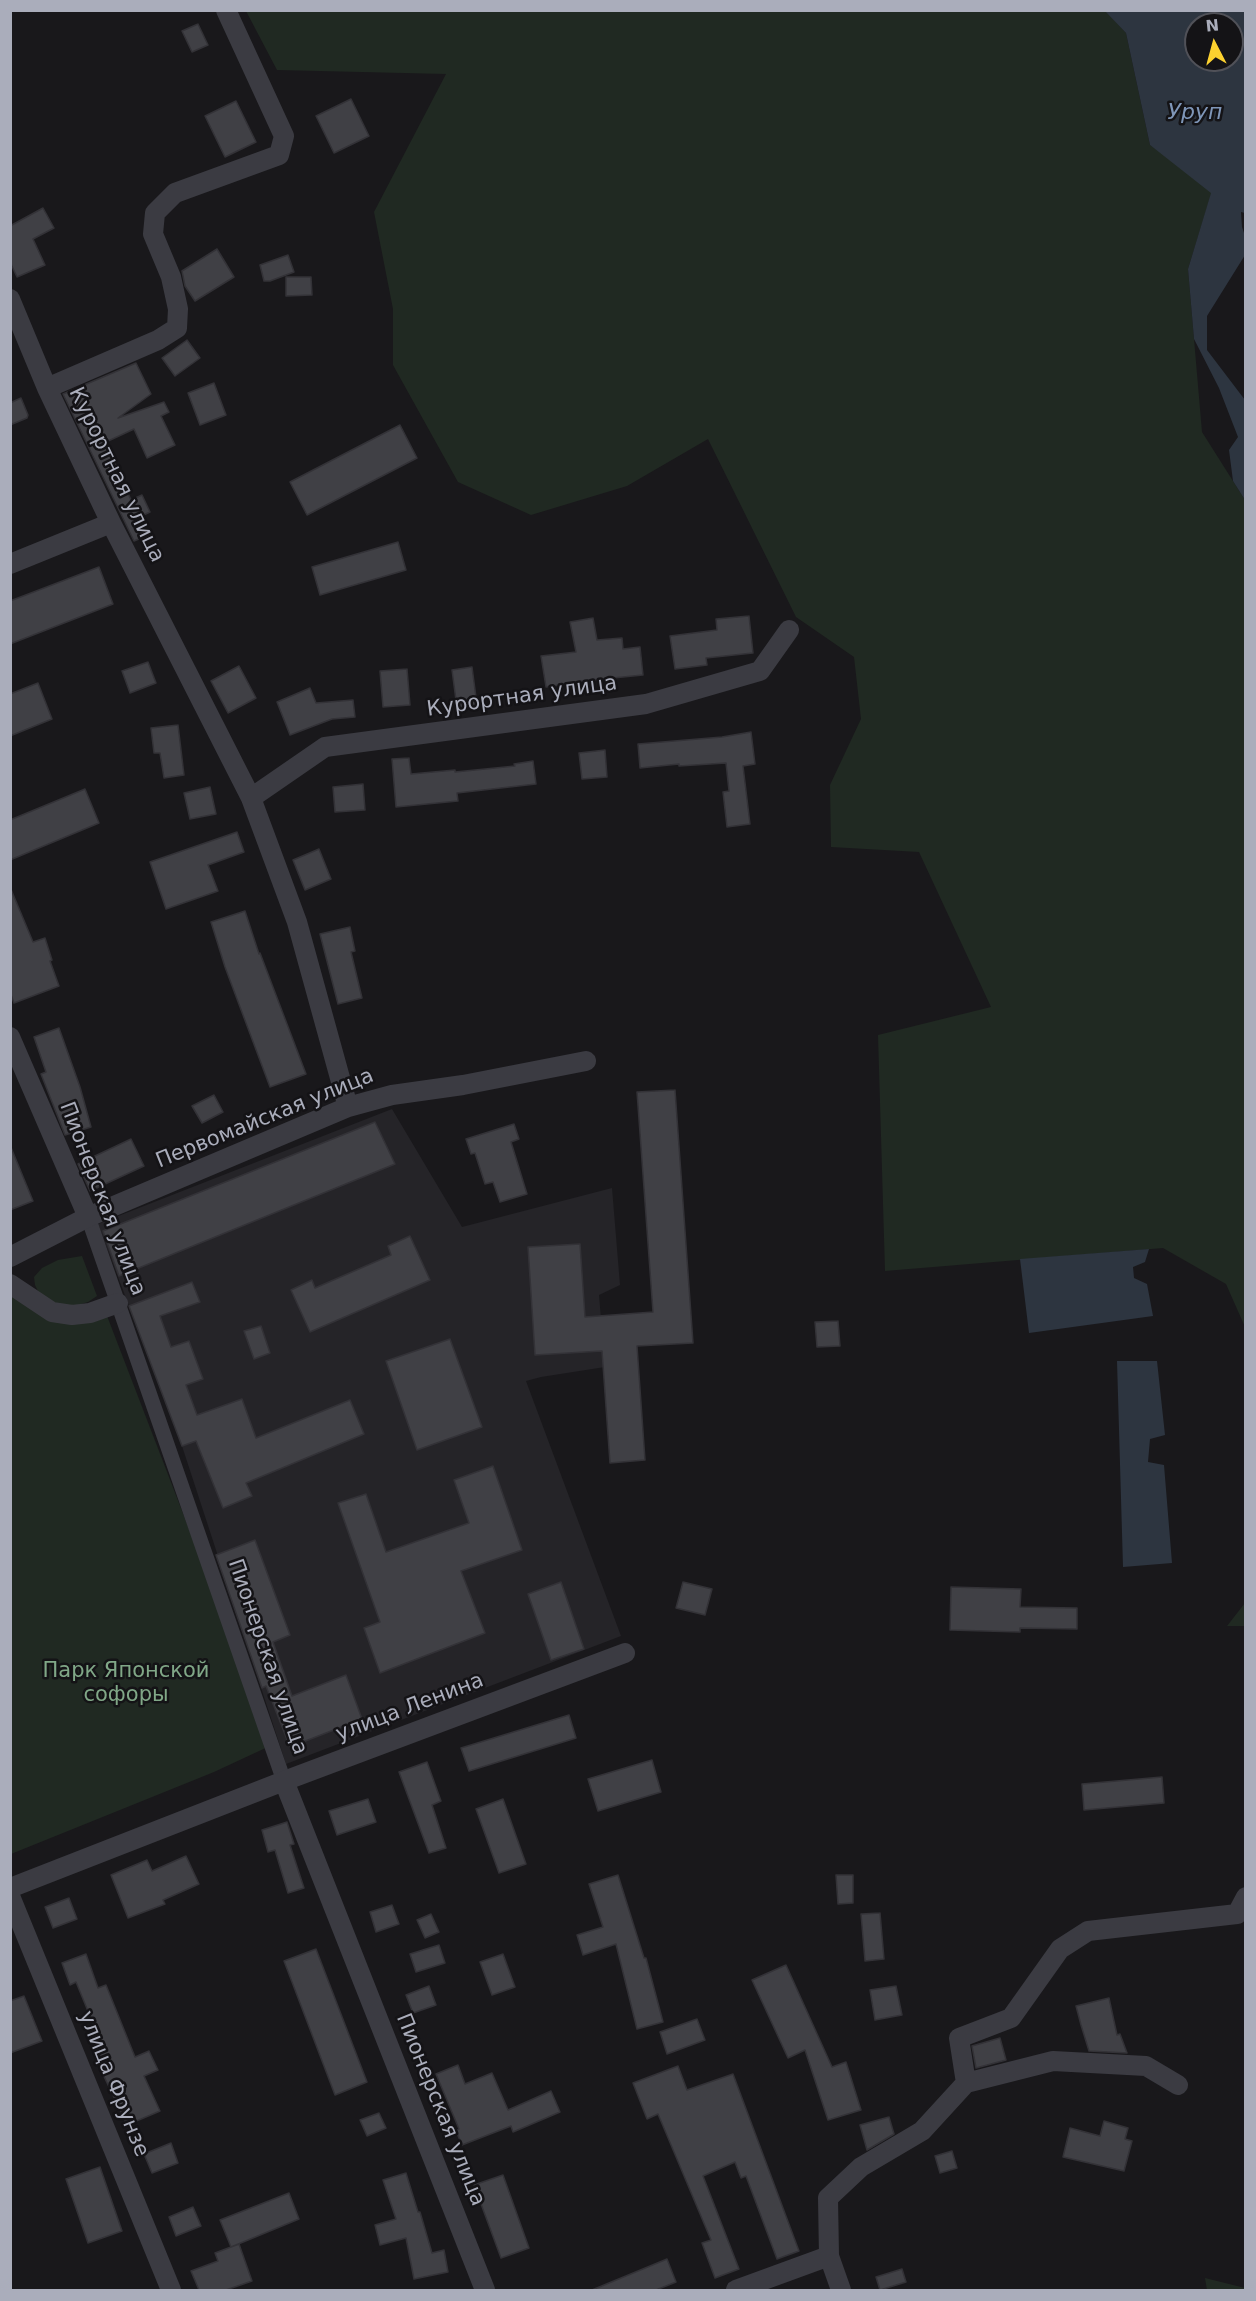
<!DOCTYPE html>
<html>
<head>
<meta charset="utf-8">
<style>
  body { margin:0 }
  #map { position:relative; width:1256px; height:2301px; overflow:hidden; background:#19181b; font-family:"DejaVu Sans",sans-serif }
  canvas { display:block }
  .frame { position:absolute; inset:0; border:12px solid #aaadbb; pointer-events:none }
  .north { position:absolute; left:1184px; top:12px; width:60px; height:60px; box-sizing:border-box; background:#141316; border:2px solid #505158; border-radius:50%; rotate:354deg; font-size:16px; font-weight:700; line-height:24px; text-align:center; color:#aaadbb }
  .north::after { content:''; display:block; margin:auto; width:21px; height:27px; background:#fcd12f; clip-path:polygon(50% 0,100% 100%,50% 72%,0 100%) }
</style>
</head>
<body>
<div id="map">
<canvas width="1256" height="2301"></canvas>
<div class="frame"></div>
<div class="north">N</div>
</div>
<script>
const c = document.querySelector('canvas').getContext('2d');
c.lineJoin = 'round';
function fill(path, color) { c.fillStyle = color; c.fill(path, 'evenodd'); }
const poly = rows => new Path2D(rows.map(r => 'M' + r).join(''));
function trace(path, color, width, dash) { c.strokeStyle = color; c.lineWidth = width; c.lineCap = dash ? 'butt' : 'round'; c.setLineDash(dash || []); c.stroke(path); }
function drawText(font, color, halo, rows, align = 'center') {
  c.font = font + ' "DejaVu Sans",sans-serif'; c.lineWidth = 5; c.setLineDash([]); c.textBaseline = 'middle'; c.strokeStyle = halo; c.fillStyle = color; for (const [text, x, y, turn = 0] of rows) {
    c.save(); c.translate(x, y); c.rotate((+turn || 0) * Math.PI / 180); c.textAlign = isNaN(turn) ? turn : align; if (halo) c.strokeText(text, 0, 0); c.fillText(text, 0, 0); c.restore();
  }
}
fill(poly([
  [392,1109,462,1227,612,1188,620,1285,599,1295,605,1367,541,1377,526,1381,621,1636,286,1764,182,1446,98,1224]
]), '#252428');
fill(poly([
  [1105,10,1126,33,1150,145,1213,188,1188,269,1202,432,1245,500,1245,1327,1226,1284,1163,1248,885,1271,878,1035,991,1007,919,852,831,847,830,785,861,719,854,657,796,617,708,439,627,486,531,515,458,482,393,365,393,309,374,212,446,74,277,70,246,11],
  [82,1256,97,1296,88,1302,75,1306,61,1306,40,1295,35,1285,34,1277,42,1268,58,1260],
  [10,1292,35,1303,104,1308,272,1745,214,1772,11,1854],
  [1245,1603,1245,1626,1227,1626],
  [1205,2278,1245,2288,1245,2290,1207,2290]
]), '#202922');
fill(poly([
  [1105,11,1245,11,1245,213,1241,212,1242,227,1245,236,1245,255,1207,316,1207,350,1245,400,1245,500,1233,481,1229,450,1238,437,1219,388,1194,339,1188,269,1211,193,1150,145,1126,33],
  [1196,24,1232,24,1232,60,1196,60],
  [1149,1249,1145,1262,1133,1267,1134,1278,1147,1284,1153,1316,1029,1333,1020,1259],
  [1117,1361,1157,1361,1165,1435,1150,1439,1148,1462,1164,1465,1172,1563,1123,1567]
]), '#2d3540');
const building = poly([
  [198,24,208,45,192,52,182,31,198,24],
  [351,99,369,136,334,153,316,116,351,99],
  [236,101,256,142,225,157,205,116,236,101],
  [43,208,54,228,33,239,45,265,17,277,10,262,10,226,43,208],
  [217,249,234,277,195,301,185,286,182,271,217,249],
  [288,255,294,272,270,281,264,281,260,265,288,255],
  [286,277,311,277,312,295,286,296,286,277],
  [187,340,200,358,175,376,162,358,187,340],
  [136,363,151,394,118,418,164,402,169,412,161,416,175,445,147,458,134,429,106,442,131,500,142,495,150,512,137,518,146,536,134,541,63,394,136,363],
  [214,383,226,415,200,425,188,393,214,383],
  [21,398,28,415,27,418,10,425,10,403,21,398],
  [400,425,417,458,307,515,290,482,400,425],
  [398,542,406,570,320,595,312,567,398,542],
  [99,567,113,604,10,644,10,601,99,567],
  [749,616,753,653,706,658,707,665,675,669,670,636,717,630,716,619,749,616],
  [593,618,597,640,622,638,623,649,640,647,643,675,573,682,574,683,546,687,541,656,576,652,570,622,593,618],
  [148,662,156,683,130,693,122,671,148,662],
  [239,666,256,698,228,713,211,681,239,666],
  [472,667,477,705,457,708,452,670,472,667],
  [407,669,410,705,383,707,380,671,407,669],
  [38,683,52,719,10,736,10,694,38,683],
  [310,688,316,703,353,700,355,717,332,719,290,735,277,702,310,688],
  [178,725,184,775,164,778,160,753,154,753,151,728,178,725],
  [751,732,755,764,743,766,750,824,727,827,723,792,729,791,726,763,679,766,679,764,640,768,638,744,722,737,751,732],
  [605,750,607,777,582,779,579,753,605,750],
  [409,758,411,774,455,770,455,772,515,766,514,764,533,761,536,784,457,793,458,801,396,807,392,759,409,758],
  [363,784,365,810,335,812,333,787,363,784],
  [210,787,216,814,190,819,184,793,210,787],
  [85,789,99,823,10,860,10,820,85,789],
  [237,832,244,852,208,865,218,891,166,909,150,862,237,832],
  [319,849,331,879,305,890,293,860,319,849],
  [10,887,33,942,45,938,52,960,50,961,59,986,14,1003,10,992,10,887],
  [245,911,259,954,260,953,306,1074,270,1087,225,967,211,922,245,911],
  [350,927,355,951,351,952,362,998,338,1004,320,934,350,927],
  [59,1028,80,1087,91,1127,65,1135,41,1074,46,1072,34,1037,59,1028],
  [675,1090,693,1343,637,1346,645,1460,610,1463,602,1351,535,1355,528,1247,580,1244,585,1317,653,1312,637,1092,675,1090],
  [214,1095,223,1112,202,1123,192,1106,214,1095],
  [375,1122,395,1164,119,1276,103,1231,375,1122],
  [514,1124,519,1139,511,1142,527,1194,500,1202,493,1182,485,1184,475,1153,471,1154,466,1139,514,1124],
  [131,1139,144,1166,90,1191,78,1164,131,1139],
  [10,1145,33,1201,10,1210,10,1145],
  [410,1236,430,1280,310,1332,291,1290,312,1280,315,1288,391,1255,388,1246,410,1236],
  [192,1282,200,1302,160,1316,171,1347,189,1341,203,1379,186,1385,197,1415,242,1399,256,1438,350,1400,364,1434,246,1483,252,1496,223,1508,196,1441,182,1446,129,1306,192,1282],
  [838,1321,840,1346,817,1347,815,1322,838,1321],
  [261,1326,270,1353,254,1359,244,1331,261,1326],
  [450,1339,482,1427,417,1450,386,1361,450,1339],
  [493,1466,522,1550,461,1571,485,1633,380,1673,364,1628,380,1622,338,1503,366,1494,386,1552,469,1523,454,1480,493,1466],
  [255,1540,290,1635,273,1642,292,1696,346,1675,362,1719,290,1747,266,1686,262,1688,216,1555,255,1540],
  [561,1582,584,1649,551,1660,528,1594,561,1582],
  [683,1582,712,1589,705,1615,676,1608,683,1582],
  [951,1587,1021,1589,1020,1607,1077,1608,1077,1629,1020,1628,1020,1632,950,1630,951,1587],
  [569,1715,576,1738,469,1771,461,1748,569,1715],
  [652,1760,661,1792,598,1811,588,1779,652,1760],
  [427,1762,441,1801,432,1805,446,1848,429,1853,399,1772,427,1762],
  [1162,1777,1164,1803,1084,1810,1082,1784,1162,1777],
  [368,1799,376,1822,337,1835,329,1811,368,1799],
  [503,1799,526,1864,499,1873,476,1809,503,1799],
  [287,1822,294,1844,290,1845,304,1888,288,1893,275,1850,268,1852,262,1830,287,1822],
  [186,1856,199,1884,163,1900,165,1904,128,1918,111,1875,147,1860,152,1871,186,1856],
  [618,1875,644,1958,646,1958,663,2022,637,2029,616,1944,583,1955,577,1935,603,1927,589,1884,618,1875],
  [836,1875,853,1875,853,1903,838,1904,836,1875],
  [69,1898,77,1919,53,1928,45,1907,69,1898],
  [392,1905,399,1924,376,1932,370,1912,392,1905],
  [880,1913,884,1959,865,1961,861,1914,880,1913],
  [431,1914,439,1932,425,1938,417,1920,431,1914],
  [439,1945,445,1963,416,1972,410,1954,439,1945],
  [316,1949,367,2082,335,2095,284,1961,316,1949],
  [86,1954,98,1988,106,1985,135,2057,149,2051,158,2070,144,2076,160,2111,127,2125,101,2070,105,2069,93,2034,97,2033,76,1982,70,1985,62,1963,86,1954],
  [503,1954,515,1987,492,1995,480,1962,503,1954],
  [786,1965,832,2067,846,2062,861,2110,828,2120,805,2050,788,2058,752,1980,786,1965],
  [429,1986,436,2005,413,2013,406,1995,429,1986],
  [896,1986,902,2015,875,2020,870,1990,896,1986],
  [24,1996,42,2041,10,2053,10,2001,24,1996],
  [1109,1998,1117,2035,1120,2034,1127,2053,1089,2051,1081,2025,1076,2006,1109,1998],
  [697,2019,705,2040,667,2054,660,2032,697,2019],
  [1000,2038,1006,2060,976,2068,972,2046,1000,2038],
  [458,2065,465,2084,492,2073,508,2110,551,2091,560,2112,513,2132,511,2126,462,2145,456,2131,459,2129,436,2074,458,2065],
  [678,2066,687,2090,733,2074,799,2251,777,2259,746,2176,741,2178,735,2162,703,2176,739,2269,715,2278,702,2243,711,2240,687,2183,658,2114,647,2119,633,2083,678,2066],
  [379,2113,386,2128,367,2136,360,2120,379,2113],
  [889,2117,894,2134,867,2150,860,2125,889,2117],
  [1104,2121,1128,2128,1125,2139,1132,2141,1124,2171,1063,2157,1070,2128,1100,2136,1104,2121],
  [171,2143,178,2163,152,2173,144,2154,171,2143],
  [952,2151,957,2168,940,2173,935,2156,952,2151],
  [100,2167,122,2231,88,2243,66,2179,100,2167],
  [406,2173,418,2212,420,2212,432,2253,444,2250,448,2272,414,2279,406,2238,380,2245,375,2225,396,2219,383,2180,406,2173],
  [503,2175,529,2248,501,2258,474,2185,503,2175],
  [289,2193,299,2219,231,2247,220,2220,289,2193],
  [193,2207,201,2226,176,2236,169,2217,193,2207],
  [239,2244,252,2281,226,2290,199,2290,191,2271,218,2261,215,2253,239,2244],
  [667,2259,676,2282,656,2290,592,2290,667,2259],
  [902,2269,906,2282,880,2290,876,2277,902,2269]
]);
fill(building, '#404045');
trace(building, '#333237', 1.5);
trace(poly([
  [88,1217,284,1781]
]), '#3b3b42', 15);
trace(poly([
  [10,299,47,388,111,523,251,798,297,922,348,1107],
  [47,388,158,340,177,328,178,309,171,277,153,234,155,213,175,193,279,155,284,136,226,10],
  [10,564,111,523],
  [251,798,325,747,646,704,760,671,789,630],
  [10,1037,88,1217],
  [10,1257,88,1217,348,1107,392,1095,463,1085,586,1061],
  [10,1284,52,1312,72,1315,90,1313,118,1303],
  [284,1781,485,2290],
  [10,1888,284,1781,625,1653],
  [10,1896,171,2290],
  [966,2083,959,2038,1011,2018,1060,1949,1088,1931,1237,1914,1246,1897],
  [829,2256,841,2290],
  [736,2290,829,2256,828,2198,861,2167,922,2131,966,2083,1053,2061,1146,2066,1178,2085]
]), '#3b3b42', 20);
drawText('21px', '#aaadbb', '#141316', [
  ["Курортная улица",116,475,64],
  ["Курортная улица",522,697,-8],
  ["Первомайская улица",265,1119,-22],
  ["Пионерская улица",102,1199,69],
  ["Пионерская улица",267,1657,71],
  ["улица Ленина",410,1708,-21],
  ["улица Фрунзе",113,2084,68],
  ["Пионерская улица",440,2110,68]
]);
drawText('21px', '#80a787', '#141316', [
  ["Парк Японской",126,1672],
  ["софоры",126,1696]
]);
drawText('italic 22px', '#7f96b8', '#141316', [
  ["Уруп",1195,113]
]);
</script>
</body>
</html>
